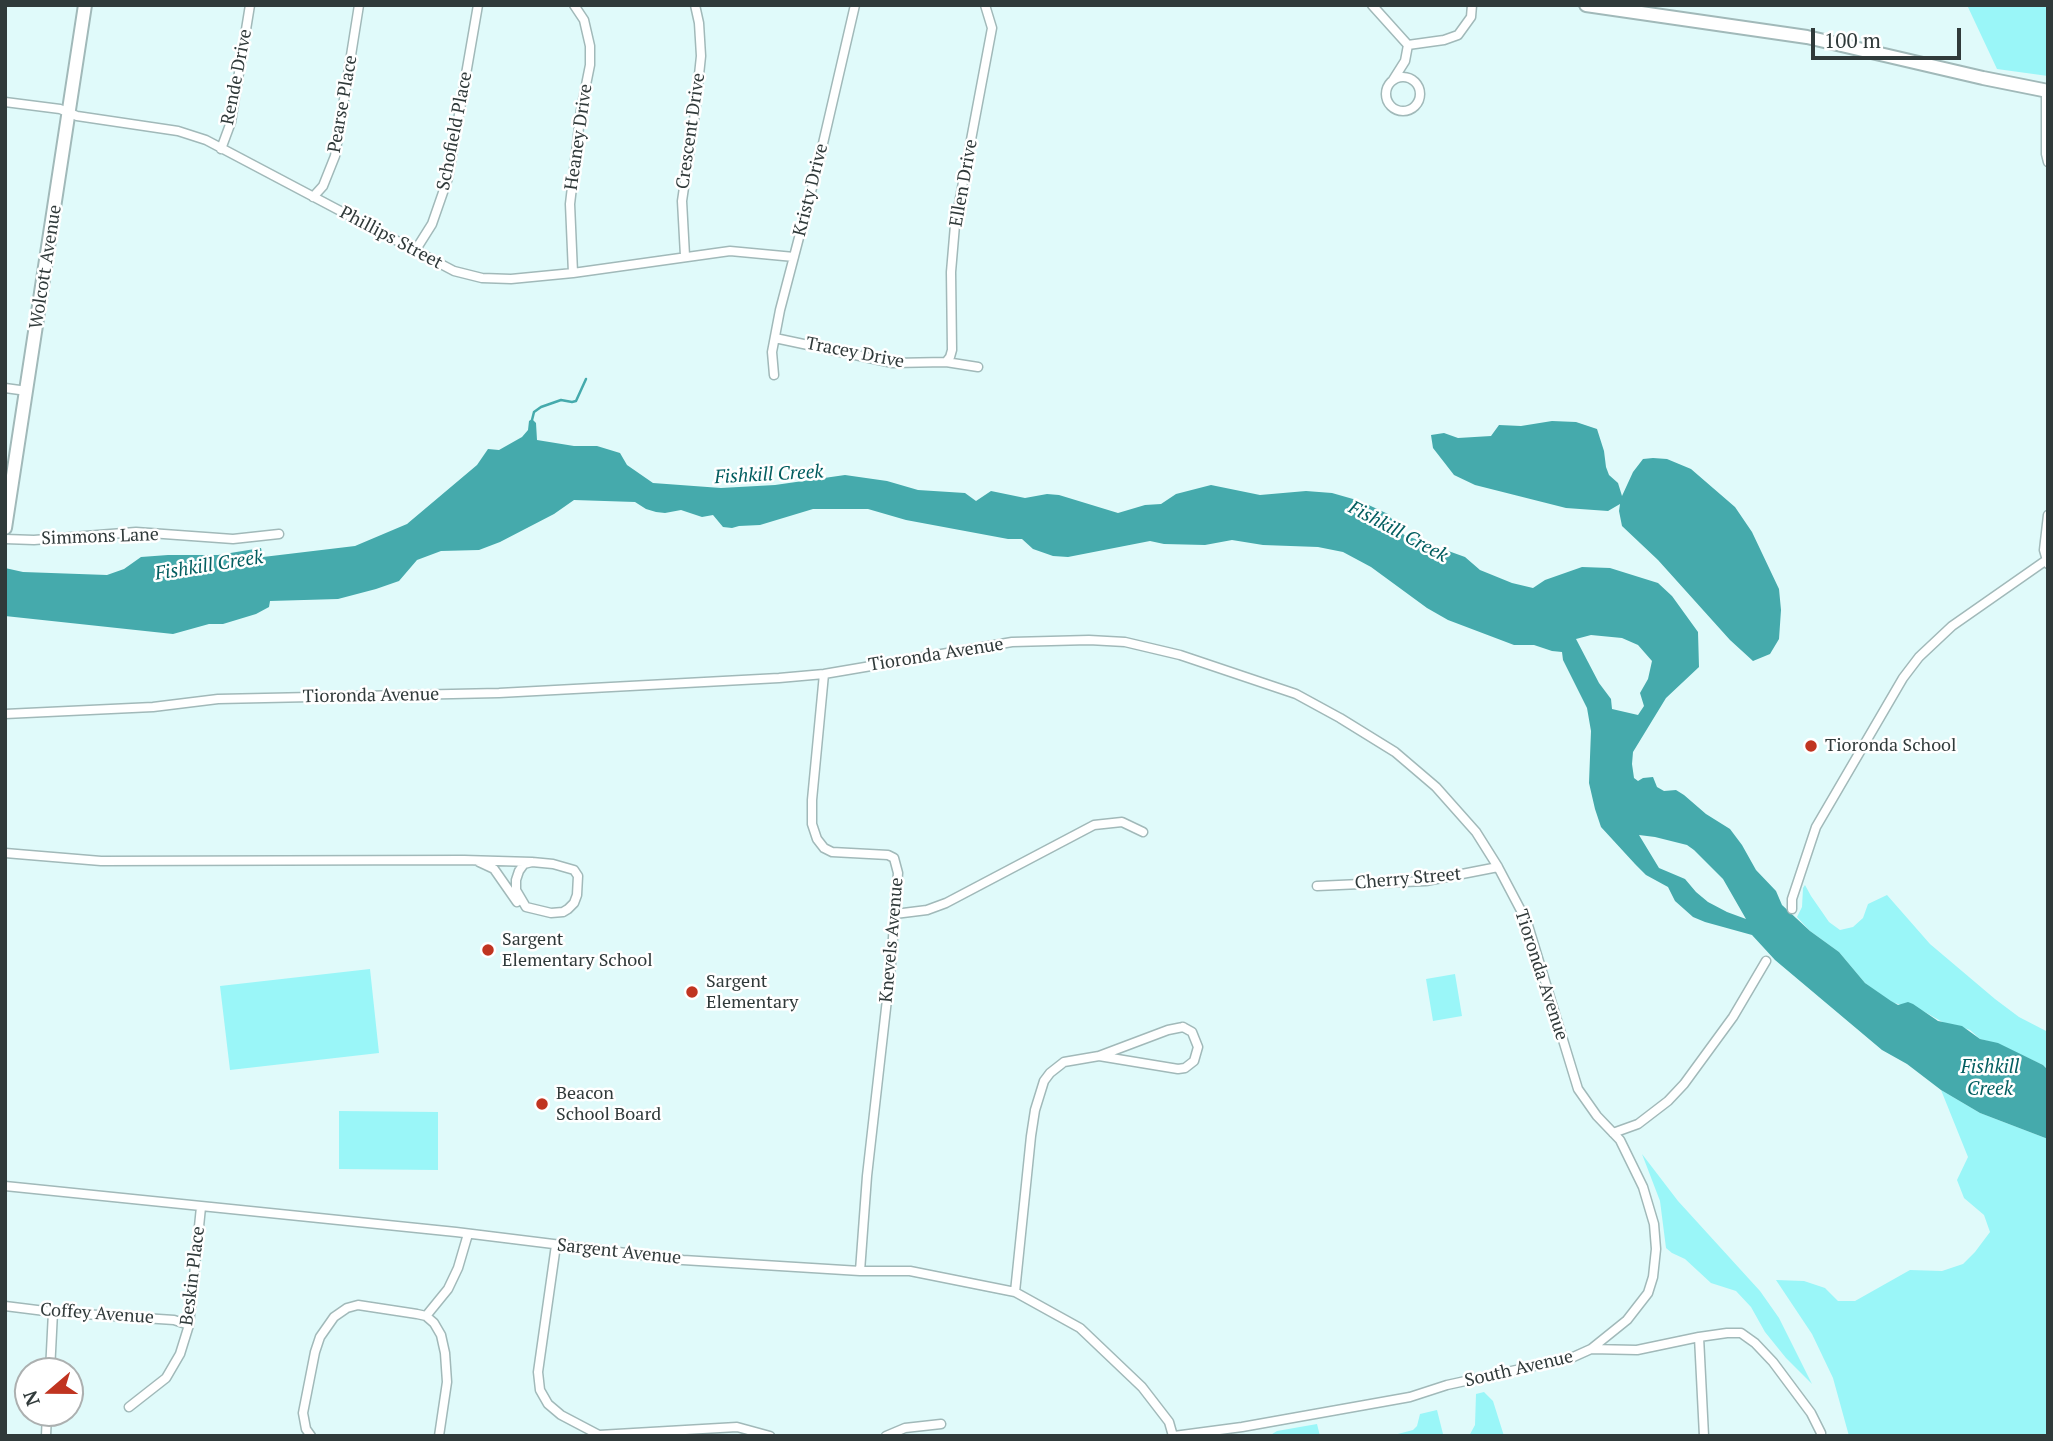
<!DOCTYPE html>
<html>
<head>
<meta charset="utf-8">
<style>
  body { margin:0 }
  #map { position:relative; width:2053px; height:1441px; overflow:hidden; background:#e0fafa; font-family:"PT Serif",serif }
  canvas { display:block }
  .frame { position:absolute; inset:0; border:7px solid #303a3a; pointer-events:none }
  .north { position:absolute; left:14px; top:1357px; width:70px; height:70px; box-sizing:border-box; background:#fff; border:2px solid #acb0b0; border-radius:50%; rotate:250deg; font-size:19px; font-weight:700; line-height:28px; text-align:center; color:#303a3a }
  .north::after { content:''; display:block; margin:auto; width:24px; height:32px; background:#c03420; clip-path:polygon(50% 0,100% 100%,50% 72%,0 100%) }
  .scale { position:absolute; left:1811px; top:28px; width:150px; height:32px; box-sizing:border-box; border:4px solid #303a3a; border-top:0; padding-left:9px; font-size:21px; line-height:24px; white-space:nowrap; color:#303a3a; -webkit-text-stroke:5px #fff; paint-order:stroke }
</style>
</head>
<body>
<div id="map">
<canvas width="2053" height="1441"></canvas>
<div class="frame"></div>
<div class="north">N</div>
<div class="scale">100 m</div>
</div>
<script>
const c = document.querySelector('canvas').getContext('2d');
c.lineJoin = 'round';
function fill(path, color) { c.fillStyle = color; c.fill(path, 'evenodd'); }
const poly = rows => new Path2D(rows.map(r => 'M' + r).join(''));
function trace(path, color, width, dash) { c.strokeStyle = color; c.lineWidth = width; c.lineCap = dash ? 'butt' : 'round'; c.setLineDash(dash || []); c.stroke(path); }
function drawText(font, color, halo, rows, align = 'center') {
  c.font = font + ' "PT Serif",serif'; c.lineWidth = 5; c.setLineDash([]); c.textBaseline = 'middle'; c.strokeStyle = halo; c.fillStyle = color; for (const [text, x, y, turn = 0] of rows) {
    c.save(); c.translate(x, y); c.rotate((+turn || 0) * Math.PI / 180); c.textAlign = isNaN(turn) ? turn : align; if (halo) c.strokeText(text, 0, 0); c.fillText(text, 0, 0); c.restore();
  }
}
fill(poly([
  [1967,5,2048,5,2048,76,1997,69],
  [1805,885,1811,896,1829,922,1840,930,1853,927,1863,918,1868,904,1887,895,1930,944,1995,999,2019,1017,2048,1032,2048,1070,2043,1065,1998,1044,1980,1039,1970,1030,1956,1025,1946,1024,1923,1011,1891,1002,1865,983,1839,952,1810,931,1797,917,1802,907,1803,888],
  [370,969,379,1053,230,1070,220,986],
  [1455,974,1462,1016,1433,1021,1426,979],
  [1941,1090,1980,1113,2048,1139,2048,1436,1849,1436,1833,1378,1812,1334,1776,1280,1804,1281,1825,1288,1838,1301,1855,1301,1910,1270,1942,1271,1963,1264,1975,1252,1990,1232,1984,1215,1964,1198,1957,1180,1968,1157],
  [339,1111,438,1112,438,1170,339,1169],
  [1642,1154,1678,1201,1760,1291,1779,1318,1812,1384,1786,1358,1765,1332,1751,1307,1736,1291,1711,1283,1685,1259,1672,1253,1666,1248,1660,1201],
  [1484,1392,1493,1401,1504,1436,1469,1436,1475,1425,1476,1394],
  [1437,1410,1443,1434,1449,1436,1390,1436,1413,1430,1417,1426,1420,1414],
  [1317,1424,1320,1436,1269,1436,1277,1431]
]), '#9af6f8');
fill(poly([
  [532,419,536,423,537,440,574,446,597,446,620,453,627,465,653,483,721,488,775,485,845,475,887,481,918,490,965,493,976,501,991,491,1025,498,1047,494,1059,495,1118,513,1145,505,1161,504,1176,494,1211,485,1260,495,1306,491,1332,493,1360,501,1388,514,1404,535,1465,557,1480,570,1512,583,1533,588,1545,580,1582,567,1610,568,1658,583,1672,596,1698,632,1699,667,1666,698,1633,752,1632,764,1634,778,1638,781,1643,778,1653,777,1657,787,1664,791,1676,790,1684,795,1706,814,1730,829,1742,845,1756,870,1776,891,1782,905,1810,931,1839,952,1865,983,1891,1001,1898,1005,1908,1002,1913,1004,1938,1021,1962,1026,1980,1039,1998,1043,2043,1065,2048,1070,2048,1139,1980,1113,1941,1090,1907,1064,1882,1050,1775,960,1752,935,1705,922,1693,917,1675,901,1668,887,1646,875,1635,864,1601,827,1595,809,1589,783,1591,731,1587,708,1563,660,1562,652,1552,651,1534,645,1514,645,1448,620,1427,608,1371,567,1343,552,1318,547,1263,545,1232,540,1205,545,1164,544,1150,541,1068,557,1053,556,1033,549,1022,539,1008,539,906,520,868,509,813,509,760,525,739,526,732,528,723,527,713,515,702,517,681,510,665,513,656,512,646,509,635,502,574,500,554,514,500,542,479,550,441,551,417,560,399,581,376,589,338,599,270,601,269,607,256,614,223,624,209,624,173,634,5,616,5,568,23,572,107,575,124,569,141,557,168,555,218,555,261,548,263,557,355,546,407,524,477,465,488,449,499,450,522,437,528,430,529,421],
  [1591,635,1622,638,1638,645,1652,661,1648,679,1640,693,1644,706,1638,715,1612,709,1611,699,1599,683,1576,639],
  [1639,835,1655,837,1687,845,1694,850,1723,879,1746,919,1727,912,1708,902,1696,892,1685,879,1659,868],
  [1552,421,1576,422,1597,429,1604,451,1606,467,1609,475,1618,483,1622,496,1633,472,1643,459,1653,458,1667,459,1691,469,1735,507,1752,532,1779,589,1781,610,1779,639,1770,654,1753,661,1730,640,1658,560,1622,526,1619,511,1620,504,1608,511,1566,508,1475,485,1454,475,1433,448,1431,435,1444,433,1458,438,1491,436,1499,425,1521,426]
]), '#45aaac');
trace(poly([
  [532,420,534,412,541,407,561,400,572,402,576,401,586,379]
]), '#45aaac', 2.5);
const minor = poly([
  [1372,5,1408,45,1405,61,1393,80],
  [1408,45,1444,40,1458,35,1471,17,1472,5],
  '1386 94a17 17 0 1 1 34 0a17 17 0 1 1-34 0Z',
  [2046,90,2046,154,2048,162],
  [5,102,60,109,77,116,178,131,206,140,454,271,482,278,511,279,573,273,730,251,794,257],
  [221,149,231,122,250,5],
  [313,197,323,186,335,156,359,5],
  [415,251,432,224,448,178,478,5],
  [685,256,682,201,695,113,701,56,699,23,695,5],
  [573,273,570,204,581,110,590,65,590,46,584,20,574,5],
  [775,338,893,363,946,362,978,367],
  [946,362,950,357,952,350,951,272,955,225,992,28,985,5],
  [774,375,772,352,780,310,818,165,855,5],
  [5,388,27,391],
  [2048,515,2044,550,2048,564],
  [5,539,34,540,136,532,233,539,279,534],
  [824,674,812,800,812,824,817,839,824,848,832,852,888,855,894,858,898,873,891,964,867,1176,860,1271],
  [5,714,153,707,218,699,499,693,779,678,824,674,1012,642,1089,640,1125,642,1180,655,1296,694,1340,718,1395,752,1436,787,1476,832,1498,867,1527,922,1578,1089,1597,1116,1620,1140,1643,1187,1654,1224,1656,1249,1653,1277,1648,1293,1627,1320,1591,1349,1571,1358,1447,1385,1410,1397,1242,1427,1174,1436],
  [5,853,101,861,464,860,532,862,553,864,574,870,578,876,577,895,574,903,568,909,563,912,551,913,526,907,516,890,516,880,519,871,524,864,532,862],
  [479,862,494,869,517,902],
  [1317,886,1426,881,1498,867],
  [1792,909,1792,899,1816,827,1903,678,1919,657,1952,626,2045,561],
  [895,914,927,910,946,903,1094,825,1122,822,1143,832],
  [1183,1027,1192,1032,1198,1047,1194,1061,1185,1068,1178,1069,1099,1056,1168,1030,1183,1027],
  [1613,1133,1638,1124,1668,1101,1684,1084,1733,1017,1766,961],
  [5,1186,456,1232,683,1260,860,1271,910,1271,1015,1292,1080,1328,1142,1387,1169,1422,1173,1436],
  [556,1245,538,1372,540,1390,548,1404,561,1415,599,1435,737,1427,770,1436],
  [1015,1292,1031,1136,1035,1110,1044,1081,1050,1073,1064,1062,1099,1056],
  [5,1306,53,1312,174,1320,189,1325],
  [426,1316,448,1289,458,1268,468,1234],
  [1699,1337,1704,1436],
  [1591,1349,1637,1350,1699,1337,1727,1333,1741,1333,1755,1343,1773,1362,1811,1413,1821,1433],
  [50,1371,53,1312],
  [129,1407,166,1378,180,1354,189,1325,201,1207],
  [46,1436,47,1413],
  [311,1436,306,1429,303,1413,315,1352,320,1337,334,1317,347,1308,358,1305,417,1314,426,1316,434,1323,441,1335,445,1353,447,1382,439,1436],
  [886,1436,905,1428,941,1424]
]);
const secondary = poly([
  [1586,5,1807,37,1983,78,2048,91],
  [5,528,85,5]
]);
trace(minor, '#a1b9b9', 11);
trace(secondary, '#a1b9b9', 16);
trace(minor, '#fff', 8);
trace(secondary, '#fff', 12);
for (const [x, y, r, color] of [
  [1811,746,7,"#c03420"],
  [488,950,7,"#c03420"],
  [692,992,7,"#c03420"],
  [542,1104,7,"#c03420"]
]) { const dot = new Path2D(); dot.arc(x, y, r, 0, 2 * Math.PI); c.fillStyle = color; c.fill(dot); trace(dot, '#fff', 2.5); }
drawText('18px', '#303a3a', '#fff', [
  ["Rende Drive",237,77,-79],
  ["Pearse Place",343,104,-80],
  ["Schofield Place",455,131,-79],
  ["Crescent Drive",691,131,-82],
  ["Heaney Drive",579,137,-82],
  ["Ellen Drive",964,183,-80],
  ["Kristy Drive",811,190,-76],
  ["Phillips Street",391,238,28],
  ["Wolcott Avenue",46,267,-81],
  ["Tracey Drive",855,353,11],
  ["Simmons Lane",100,537,-2],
  ["Tioronda Avenue",936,655,-9],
  ["Tioronda Avenue",371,696,-1],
  ["Cherry Street",1408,879,-5],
  ["Knevels Avenue",892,940,-85],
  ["Tioronda Avenue",1541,975,72],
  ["Sargent Avenue",619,1252,6],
  ["Beskin Place",193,1276,-83],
  ["Coffey Avenue",97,1314,4],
  ["South Avenue",1519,1369,-13]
]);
drawText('18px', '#303a3a', '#fff', [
  ["Tioronda School",1825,746],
  ["Sargent",502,940],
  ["Elementary School",502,961],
  ["Sargent",706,982],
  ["Elementary",706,1003],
  ["Beacon",556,1094],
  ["School Board",556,1115]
], 'left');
drawText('italic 19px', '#035e60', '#fff', [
  ["Fishkill Creek",769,475,-3],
  ["Fishkill Creek",1398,532,28],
  ["Fishkill Creek",209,566,-9],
  ["Fishkill",1990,1068],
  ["Creek",1990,1090]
]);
</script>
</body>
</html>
